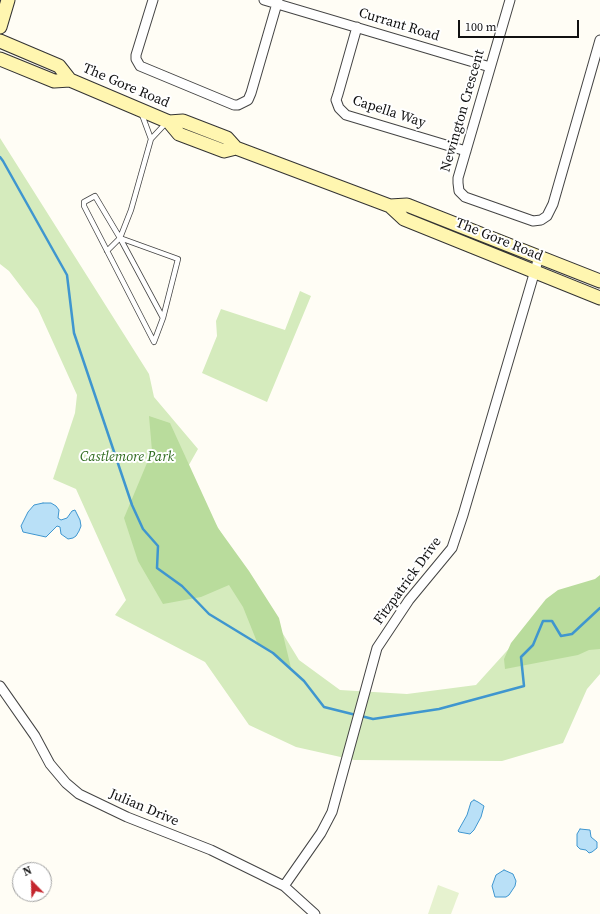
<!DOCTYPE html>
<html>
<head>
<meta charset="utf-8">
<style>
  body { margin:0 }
  #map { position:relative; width:600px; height:914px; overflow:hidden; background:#fffdf5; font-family:"Source Serif 4",serif }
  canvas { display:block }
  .north { position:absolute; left:12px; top:862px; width:40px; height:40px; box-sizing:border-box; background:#fff; border:1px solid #a0a0a0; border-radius:50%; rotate:337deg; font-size:11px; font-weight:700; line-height:16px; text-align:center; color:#111 }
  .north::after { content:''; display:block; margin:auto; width:14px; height:18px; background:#c4262e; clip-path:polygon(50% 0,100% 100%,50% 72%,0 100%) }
  .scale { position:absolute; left:458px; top:20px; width:121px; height:18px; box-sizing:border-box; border:2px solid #111; border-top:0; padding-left:5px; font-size:12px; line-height:14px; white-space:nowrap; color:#111; -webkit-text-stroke:3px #fff; paint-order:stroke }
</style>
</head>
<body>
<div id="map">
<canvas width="600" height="914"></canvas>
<div class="north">N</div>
<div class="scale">100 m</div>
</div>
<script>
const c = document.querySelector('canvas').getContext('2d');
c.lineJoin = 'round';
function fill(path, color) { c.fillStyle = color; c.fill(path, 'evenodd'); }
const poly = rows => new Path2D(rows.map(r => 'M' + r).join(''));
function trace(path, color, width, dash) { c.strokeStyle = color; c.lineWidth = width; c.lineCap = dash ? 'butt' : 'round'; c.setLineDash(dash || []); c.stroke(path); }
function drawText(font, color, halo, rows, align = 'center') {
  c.font = font + ' "Source Serif 4",serif'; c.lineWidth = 4; c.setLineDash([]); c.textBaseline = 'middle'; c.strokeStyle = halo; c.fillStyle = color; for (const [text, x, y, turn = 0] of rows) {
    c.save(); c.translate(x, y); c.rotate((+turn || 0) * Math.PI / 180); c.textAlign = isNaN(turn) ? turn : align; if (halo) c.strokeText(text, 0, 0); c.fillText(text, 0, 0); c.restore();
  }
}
fill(poly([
  [0,138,149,374,154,397,198,449,186,470,204,505,299,660,340,690,407,694,476,685,543,611,600,578,600,674,587,689,563,743,502,761,354,760,296,747,249,725,205,662,115,615,126,600,76,489,53,479,75,413,77,395,38,309,9,271,0,264],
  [300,291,311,296,267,402,202,373,217,336,216,321,221,309,285,330]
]), '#d5ebbd');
fill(poly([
  [149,416,170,423,218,528,249,571,279,618,291,668,257,642,243,607,229,585,201,597,163,604,138,561,124,518,152,451],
  [600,575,600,649,589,650,578,655,505,669,504,659,511,643,546,599,558,590,595,579]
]), '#b9dc9c');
fill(poly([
  [438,885,459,893,451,914,428,914]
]), '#e6f2cf');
const water = poly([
  [43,503,51,503,56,506,59,510,58,518,61,520,67,518,72,511,75,510,80,520,81,526,79,531,76,536,73,538,68,539,61,534,60,527,57,526,46,537,23,532,21,526,28,512,34,505,43,503],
  [474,800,478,802,484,806,481,817,474,830,470,834,459,832,458,831,467,815,471,802,474,800],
  [580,829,590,830,591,837,597,842,597,848,592,852,589,853,586,850,580,849,577,846,577,834,580,829],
  [504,870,513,874,516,881,515,886,509,895,506,897,495,897,492,886,496,875,504,870]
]);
fill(water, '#b9e0f7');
trace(water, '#3f96cf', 1);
trace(poly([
  [0,157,3,161,67,275,74,333,132,505,143,529,158,546,157,568,182,586,209,614,273,653,304,681,324,707,356,715],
  [361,716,373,719,439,709,524,686,521,657,533,645,543,621,552,621,561,636,572,634,600,608]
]), '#3f96cf', 2.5);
const service = poly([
  [141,112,151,139],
  [107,251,120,238],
  [163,318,120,238,95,196,84,202,84,206,154,342,163,318,178,259,120,238,131,210,151,139,166,123]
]);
const minor = poly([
  [153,0,136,55,136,59,140,66,234,105,238,105,248,100,251,93,278,0],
  [264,0,490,67],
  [510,0,458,178,458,183,459,191,465,197,533,221,541,220,547,216,553,204,600,40],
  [357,27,338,94,336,100,339,108,346,115,466,151],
  [0,686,35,736,50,764,66,783,79,794,127,817,211,850,260,874,284,886,315,914],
  [284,886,321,833,332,812,377,648,409,600,452,548,463,515,539,257]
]);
const secondary = poly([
  [0,27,8,0],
  [0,41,59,66,70,80,169,122,183,121,227,138,236,148,390,206,404,219,600,298],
  [0,59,54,81,70,80],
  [169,122,179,134,224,151,236,148],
  [390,206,407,205,600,281]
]);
trace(service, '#444', 6);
trace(minor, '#444', 11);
trace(secondary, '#333', 15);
trace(service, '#fff', 4.5);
trace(minor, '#fff', 9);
trace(secondary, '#fff6b0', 13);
drawText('14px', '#111', '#fff', [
  ["Currant Road",399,25,17],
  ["The Gore Road",126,86,23],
  ["Newington Crescent",463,111,-74],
  ["Capella Way",389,112,18],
  ["The Gore Road",499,240,22],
  ["Fitzpatrick Drive",408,581,-54],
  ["Julian Drive",144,808,23]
]);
drawText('italic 14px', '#2f6b1f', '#fff', [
  ["Castlemore Park",127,457]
]);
</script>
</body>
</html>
